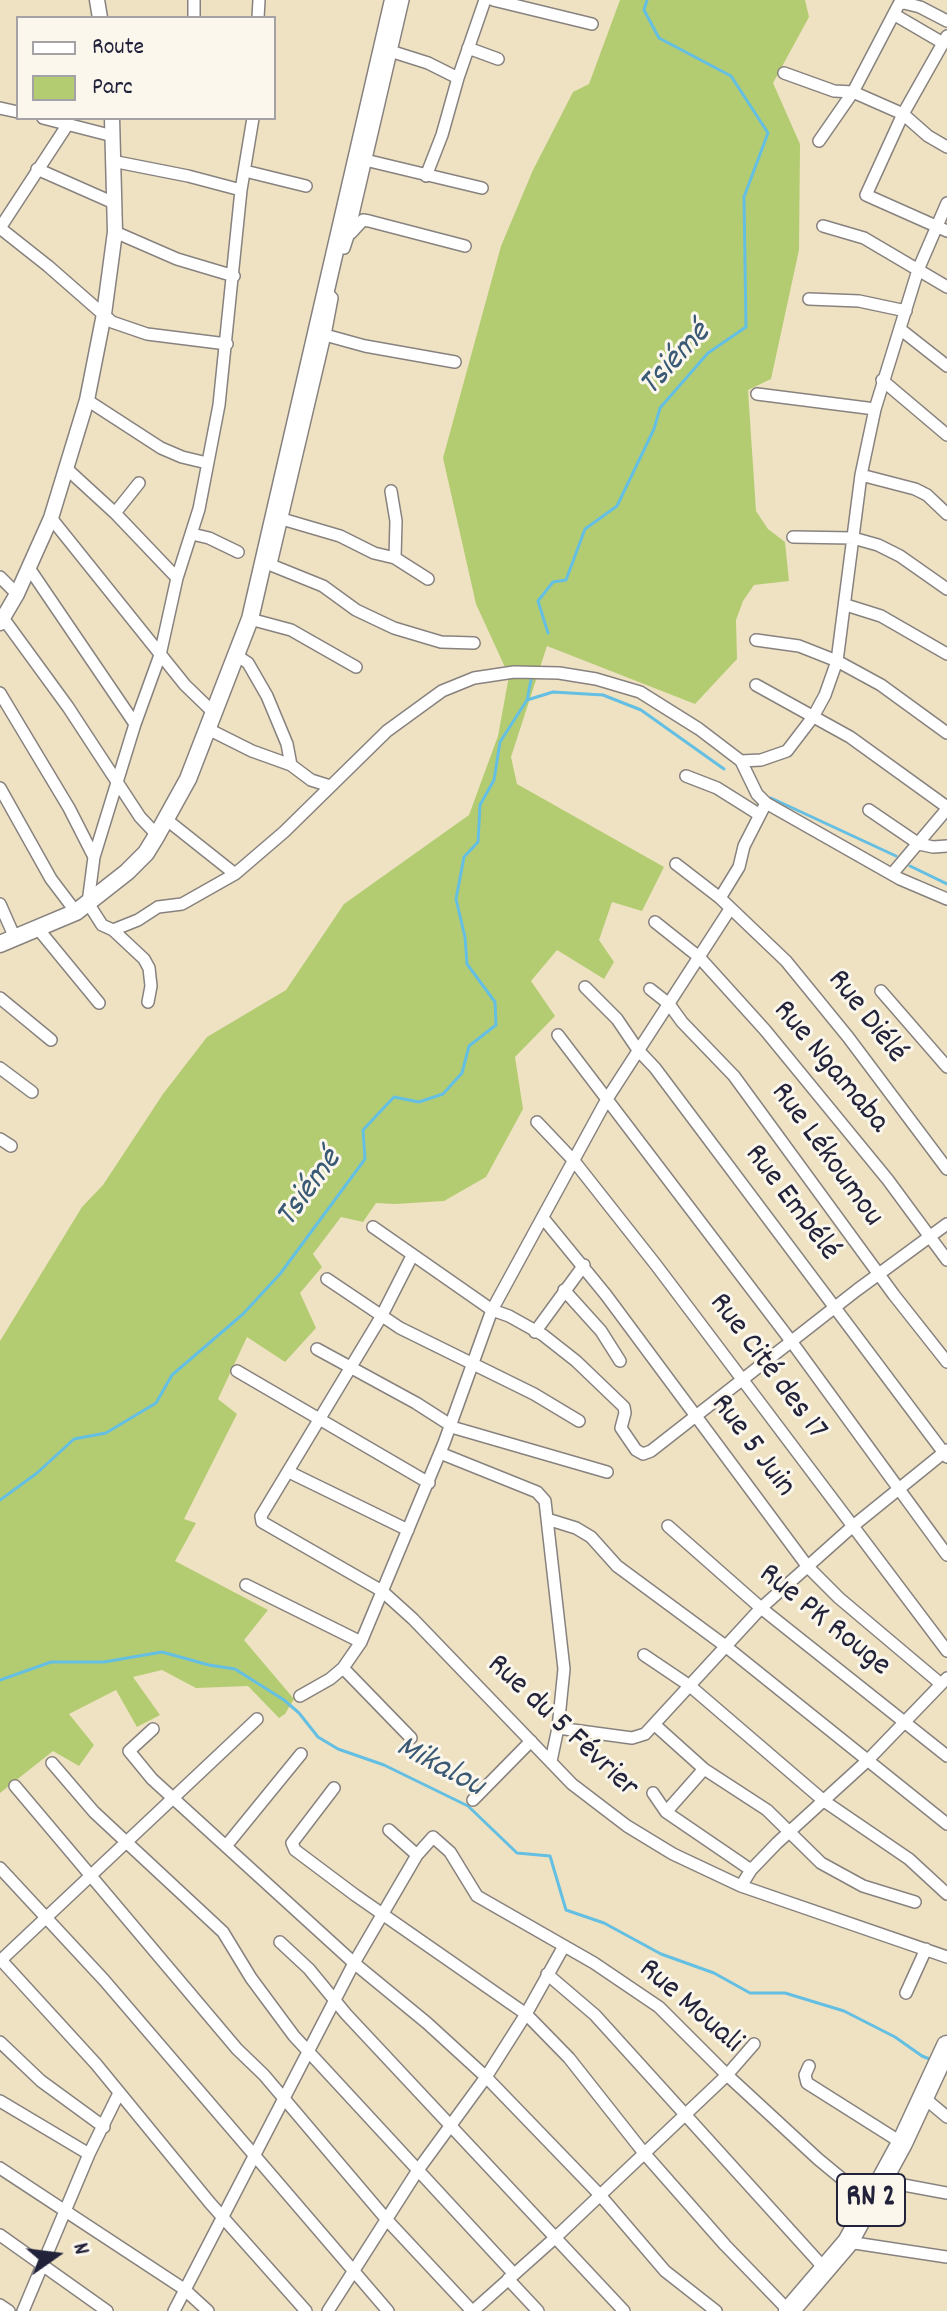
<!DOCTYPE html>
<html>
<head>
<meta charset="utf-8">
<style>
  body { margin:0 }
  #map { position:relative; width:947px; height:2311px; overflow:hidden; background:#eee2c3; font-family:Dekko,sans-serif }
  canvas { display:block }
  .legend { position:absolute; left:16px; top:16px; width:260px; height:104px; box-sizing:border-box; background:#fbf7ec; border:2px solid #a4a2a5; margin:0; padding:10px 14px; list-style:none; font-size:24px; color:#22223b }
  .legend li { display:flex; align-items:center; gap:16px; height:40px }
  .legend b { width:40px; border:2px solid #a4a2a5 }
  .north { position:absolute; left:16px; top:2215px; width:80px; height:80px; -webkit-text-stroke:6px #fbf7ec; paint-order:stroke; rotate:76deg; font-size:22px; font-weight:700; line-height:32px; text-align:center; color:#22223b }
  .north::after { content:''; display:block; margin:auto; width:28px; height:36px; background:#22223b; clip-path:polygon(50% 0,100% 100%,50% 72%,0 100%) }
</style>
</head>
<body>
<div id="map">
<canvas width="947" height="2311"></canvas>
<ul class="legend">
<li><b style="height:10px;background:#fff"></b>Route</li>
<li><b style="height:22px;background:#b4cc71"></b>Parc</li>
</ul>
<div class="north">N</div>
</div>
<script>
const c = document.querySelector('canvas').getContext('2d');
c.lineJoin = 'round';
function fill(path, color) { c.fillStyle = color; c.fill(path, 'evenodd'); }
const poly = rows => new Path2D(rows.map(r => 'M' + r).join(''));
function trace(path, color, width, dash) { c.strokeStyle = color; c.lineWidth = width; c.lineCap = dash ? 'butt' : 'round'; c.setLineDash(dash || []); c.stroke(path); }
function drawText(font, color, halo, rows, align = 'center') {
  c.font = font + ' Dekko,sans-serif'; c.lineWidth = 6; c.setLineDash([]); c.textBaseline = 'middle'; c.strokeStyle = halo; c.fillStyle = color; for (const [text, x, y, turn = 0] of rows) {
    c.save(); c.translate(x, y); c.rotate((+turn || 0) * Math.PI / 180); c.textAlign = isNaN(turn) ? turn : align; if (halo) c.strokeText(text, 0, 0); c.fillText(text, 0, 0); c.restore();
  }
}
fill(poly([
  [620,0,805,0,809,17,773,83,800,144,799,250,771,379,748,390,756,511,768,529,785,542,789,581,754,585,743,601,736,620,737,659,695,704,547,646,511,757,517,784,664,867,642,911,612,902,599,940,614,962,604,979,557,950,531,981,555,1016,515,1057,523,1109,486,1177,444,1201,395,1204,376,1203,363,1222,341,1217,313,1254,322,1267,300,1293,316,1328,285,1362,247,1337,218,1399,237,1414,184,1519,196,1523,175,1561,268,1610,244,1640,294,1699,285,1714,279,1718,248,1686,196,1688,162,1670,133,1677,160,1715,137,1727,116,1690,69,1714,94,1745,79,1766,53,1751,0,1793,0,1341,82,1207,103,1185,163,1094,207,1037,286,990,344,904,469,815,498,736,509,676,476,604,443,458,501,246,533,170,573,92,589,84]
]), '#b4cc71');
trace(poly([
  [548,633,538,601,553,582,566,580,585,529,617,506,654,429,660,408,708,353,746,327,744,197,768,133,731,76,659,38,644,10,647,0],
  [527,700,553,692,603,695,641,710,724,769],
  [771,798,896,856],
  [910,866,947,884],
  [0,1500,37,1473,74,1439,106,1433,156,1403,172,1375,243,1314,280,1274,365,1159,363,1130,394,1097,419,1102,443,1094,462,1073,469,1046,496,1025,495,1002,467,964,465,937,456,899,464,857,478,842,480,805,494,780,500,742,527,700,531,680],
  [0,1680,51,1662,104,1662,162,1652,209,1665,235,1669,284,1700,299,1713,318,1737,338,1749,384,1765,468,1806,517,1853,550,1856,566,1910,604,1923,661,1954,714,1973,750,1993,785,1993,844,2011,895,2037,922,2056,932,2060]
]), '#64bfe2', 3);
const street = poly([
  [493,0,592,24],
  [895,15,943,43],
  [194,18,194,0],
  [258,18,259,0],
  [947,36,903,114,866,195,947,231],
  [468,48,498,59],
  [387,50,428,63,458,78],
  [784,73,834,91,853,92,903,114,928,136,947,147],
  [0,108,18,112],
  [43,118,113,136],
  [819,141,853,92,899,4,904,3,920,7,947,21],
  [361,159,482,188],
  [112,161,188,176,241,190],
  [37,169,114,203],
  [245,171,306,186],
  [426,176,442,135,458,78,485,0],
  [823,226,864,238,947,287],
  [0,228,48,266,112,322,147,334,227,344],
  [0,228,68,124],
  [115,232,177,259,234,276],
  [351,233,363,220,369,221,465,246],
  [335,247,344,248,348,236,403,0],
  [809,299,859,301,906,311],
  [900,329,947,366],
  [325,335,365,346,455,362],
  [882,380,947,435],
  [757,394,875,409],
  [87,400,161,448,182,457,207,463],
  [67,469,115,513,177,578],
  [861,475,915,489,927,495,947,514],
  [391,491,396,521,395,558],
  [115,513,139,483],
  [51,518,185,685,214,713],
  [282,519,340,536,374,553,395,558,428,579],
  [192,534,209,538,238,552],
  [793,537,853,538,878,545,900,556,947,589],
  [266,563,323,586,356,610,394,628,441,642,474,643],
  [271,564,325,335,332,298,326,292],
  [29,568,135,724],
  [0,577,17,594],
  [846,605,881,616,947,654],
  [3,618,68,707,140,817,157,835],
  [250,619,291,630,356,667],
  [756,640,799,646,837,661,881,685,947,733],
  [236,655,248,663,267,696,287,744,291,765],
  [756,685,850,737,947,807],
  [0,693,69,808,94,857,88,903,102,925,113,930,138,920,158,907,182,904,235,874,284,832,387,731,442,691,474,678,514,672,559,673,596,679,640,692,699,729,741,761,761,760,787,751,813,717,825,695,837,661,861,475,875,409,918,270,947,203],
  [208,729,252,751,291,765,311,780,330,786],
  [741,761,757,794,766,803,900,879,947,899],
  [686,776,717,788,760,815],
  [0,788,51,879,76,912],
  [869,810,919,844,933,847,947,846],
  [167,820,235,874],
  [94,857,135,724,160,655,177,578,199,509,219,405,241,190,253,118],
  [676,864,720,898,786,961,848,1037,947,1169],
  [892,874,947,809],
  [720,898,739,867,744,846,766,803],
  [0,904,15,938],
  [655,922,699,957,765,1030,888,1180,947,1260],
  [39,930,99,1003],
  [113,930,144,959,149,968,151,986,148,1002],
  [585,987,617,1019,638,1050,655,1068,947,1457],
  [650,989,669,1004,682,1022,734,1076,894,1295,947,1362],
  [881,991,947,1067],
  [0,998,51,1040],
  [558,1035,791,1341,947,1555],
  [0,1068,32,1092],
  [537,1122,574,1161,656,1265,947,1651],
  [0,1139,11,1146],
  [543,1218,606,1295,808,1567,839,1598,941,1684],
  [373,1227,492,1310,509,1316,543,1335,576,1361,624,1407,625,1413,621,1428,636,1450,643,1454,651,1451,857,1290,947,1224],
  [412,1256,381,1317,261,1516,262,1522,382,1591,413,1619,572,1784,627,1826,673,1854,741,1886,947,1957],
  [327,1279,400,1328,534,1394,579,1421],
  [564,1290,601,1331,620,1361],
  [535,1332,584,1265],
  [317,1349,416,1403,455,1428,607,1472],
  [237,1371,429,1483],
  [440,1453,537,1492,545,1501,564,1669,558,1728,551,1761],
  [289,1472,408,1530],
  [547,1519,576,1528,591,1537,617,1566,724,1645,947,1824],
  [668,1526,761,1608,947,1756],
  [246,1585,361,1642],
  [644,1655,690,1686,824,1801,909,1859,947,1894],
  [343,1668,411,1738],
  [300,1696,330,1679,343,1668,361,1642,444,1443,492,1310,607,1099,730,909],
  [655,1725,704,1769,767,1810,821,1863,863,1886,915,1902],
  [558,1728,632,1738,645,1734,761,1608,853,1526,947,1450],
  [153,1729,129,1751,152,1779,354,1963,427,2023,486,2077,600,2195,665,2271,716,2311],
  [52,1763,94,1812,223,1932,251,1978,294,2036,514,2274],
  [15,1786,237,2049,264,2075,387,2220,472,2311],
  [334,1788,292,1843,295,1850,355,1895,526,2014,569,2058,644,2153,725,2245,789,2311],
  [653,1793,666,1812,751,1870],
  [473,1800,531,1741],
  [666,1812,704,1769],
  [389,1830,417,1855],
  [226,1846,301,1754],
  [0,1868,104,1980,388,2311],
  [741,1886,751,1870,777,1843,867,1761,947,1678],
  [280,1942,309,1969,346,2014,624,2311],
  [0,1959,96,2064,210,2203,306,2311],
  [0,1961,257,1719],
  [547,1974,595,2015,825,2269],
  [906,1993,926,1949],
  [0,2042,41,2081,104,2127],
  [809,2066,805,2075,807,2083,902,2143],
  [922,2096,947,2117],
  [0,2101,89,2154],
  [0,2168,184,2289,208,2311],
  [882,2181,947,2193],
  [0,2235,107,2311],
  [848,2242,947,2257],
  [508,2279,538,2311],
  [0,2305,9,2311],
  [23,2311,89,2154,119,2093],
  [174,2311,354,1963,417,1855,433,1837,450,1852,477,1896,594,1963,659,2007,727,2075,818,2159,870,2202],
  [328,2311,418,2170,486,2077,526,2014,564,1946],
  [473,2311,556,2237,727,2075,754,2044]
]);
const secondary = poly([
  [97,0,100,18],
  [0,623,17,594,51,518,87,400,104,314,115,232,112,118]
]);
const primary = poly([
  [0,944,76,912,127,872,146,853,157,835,188,779,250,619,393,0]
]);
const highway = poly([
  [789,2311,848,2242,902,2143,947,2046]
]);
trace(street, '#88827f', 14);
trace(secondary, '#88827f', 17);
trace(primary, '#88827f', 19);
trace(highway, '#88827f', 23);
trace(street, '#fff', 11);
trace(secondary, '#fff', 14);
trace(primary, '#fff', 16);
trace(highway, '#fff', 20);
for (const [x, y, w] of [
  [871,2200,68]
]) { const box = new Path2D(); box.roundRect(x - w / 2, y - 26, w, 52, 6); c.fillStyle = '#fbf7ec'; c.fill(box); trace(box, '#22223b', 2); }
drawText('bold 30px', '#22223b', null, [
  ["RN 2",871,2200]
]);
drawText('32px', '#22223b', '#fbf7ec', [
  ["Rue Diélé",865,1018,52],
  ["Rue Ngamaba",829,1068,50],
  ["Rue Lékoumou",825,1156,54],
  ["Rue Embélé",790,1204,53],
  ["Rue Cité des 17",766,1368,53],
  ["Rue 5 Juin",751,1447,53],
  ["Rue PK Rouge",823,1622,39],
  ["Rue du 5 Février",561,1728,43],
  ["Rue Mouali",689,2008,41]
]);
drawText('italic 34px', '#395975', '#fbf7ec', [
  ["Tsiémé",677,361,-47],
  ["Tsiémé",311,1190,-54],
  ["Mikalou",439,1769,28]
]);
</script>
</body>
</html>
